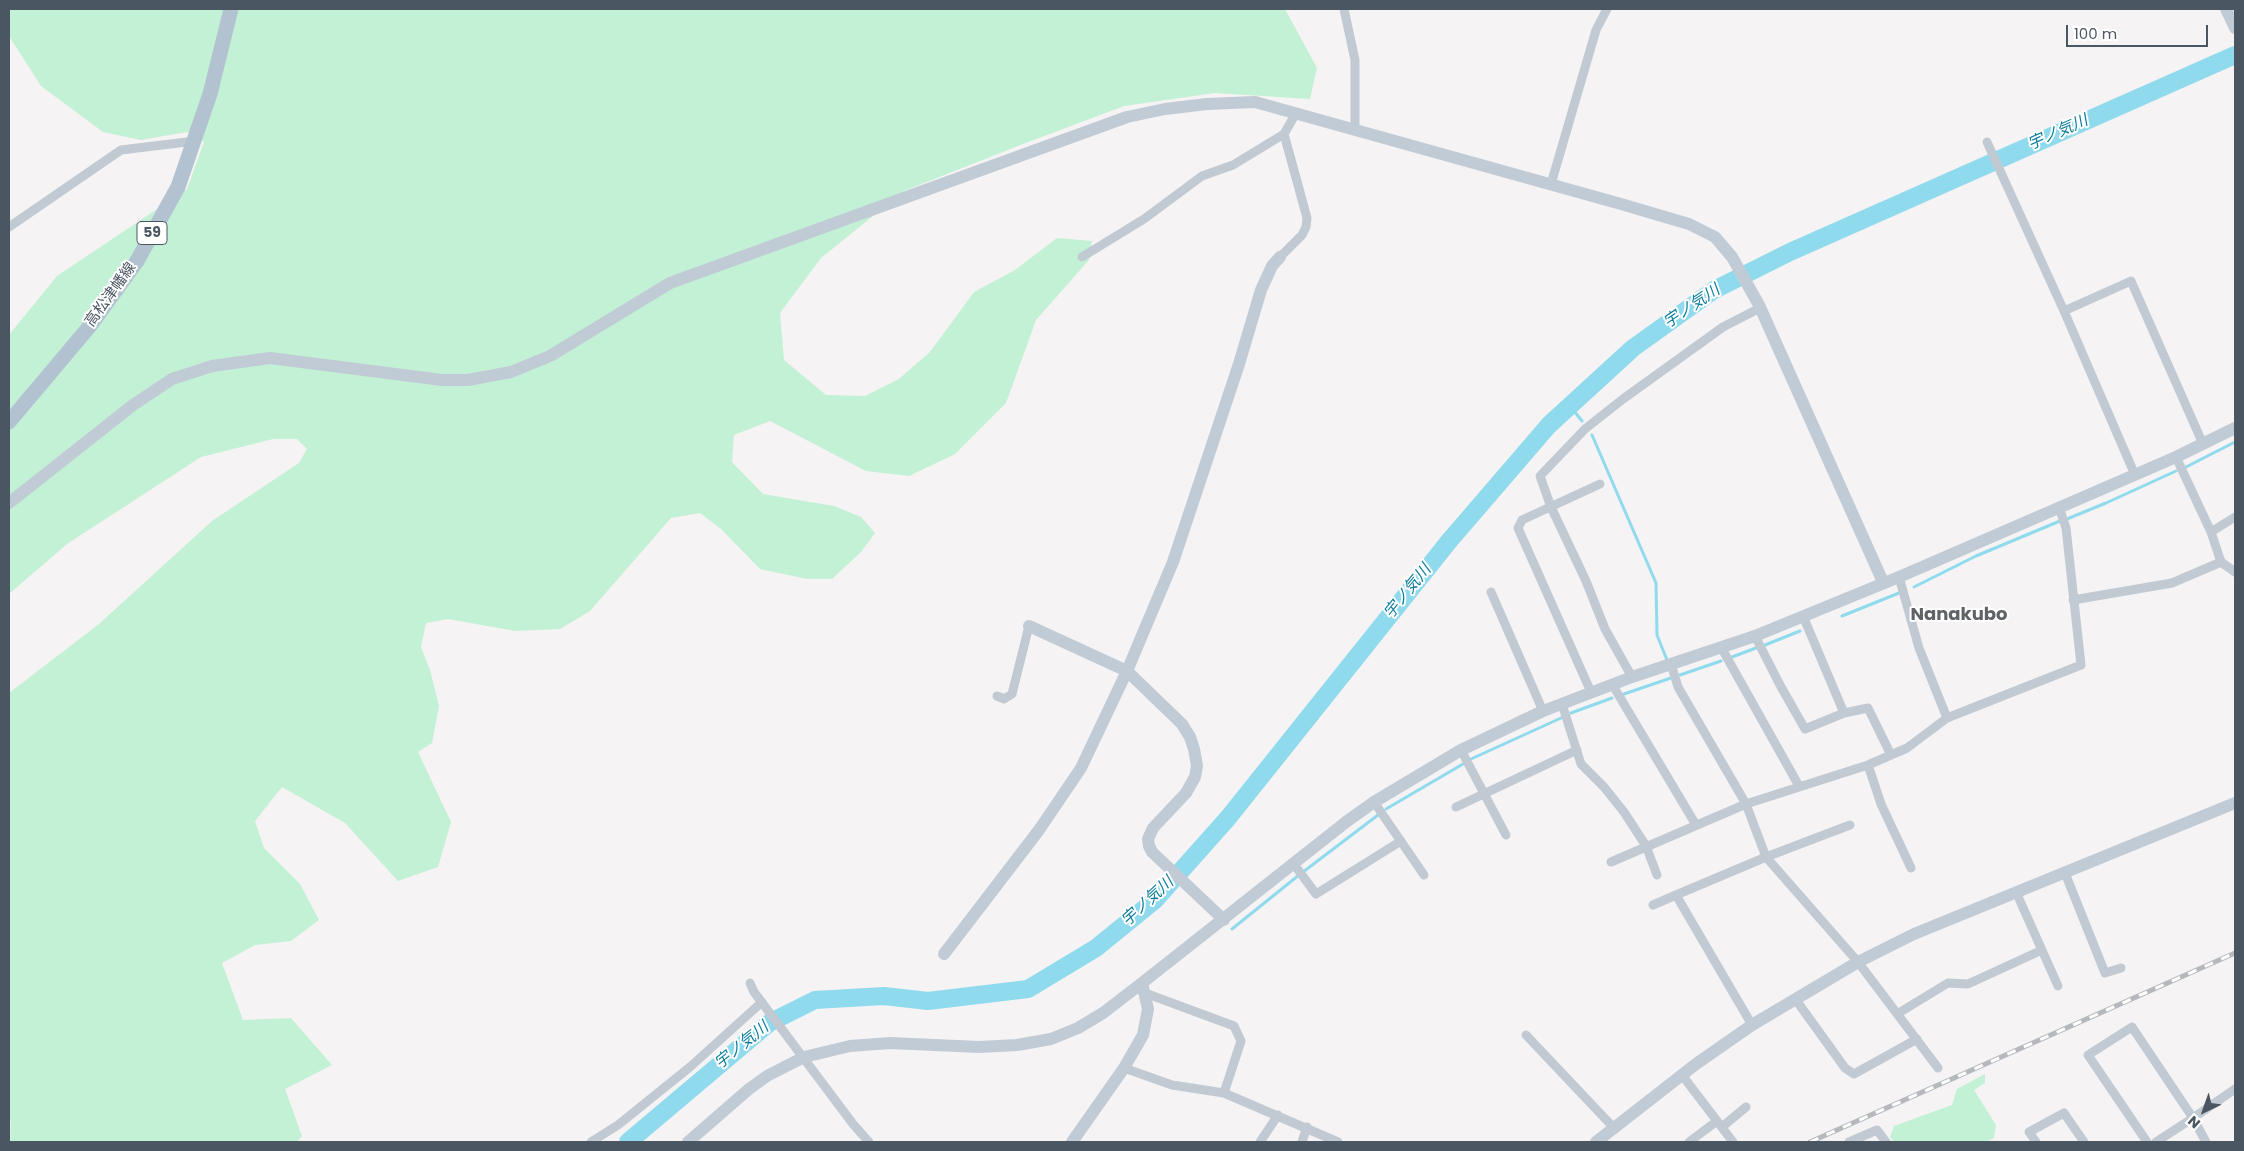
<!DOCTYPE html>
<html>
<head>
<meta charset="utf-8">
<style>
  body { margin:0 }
  #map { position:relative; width:2244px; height:1151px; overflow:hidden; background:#f5f3f3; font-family:Poppins,sans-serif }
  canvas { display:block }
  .frame { position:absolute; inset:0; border:10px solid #4a5661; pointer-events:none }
  .north { position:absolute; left:2179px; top:1086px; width:50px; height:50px; -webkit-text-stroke:4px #fff; paint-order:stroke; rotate:222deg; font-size:14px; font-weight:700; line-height:20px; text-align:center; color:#4a5661 }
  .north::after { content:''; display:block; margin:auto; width:18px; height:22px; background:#4a5661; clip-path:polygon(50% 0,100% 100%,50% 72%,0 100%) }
  .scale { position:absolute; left:2066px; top:25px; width:142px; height:22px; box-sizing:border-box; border:2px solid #4a5661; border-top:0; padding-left:6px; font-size:15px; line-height:18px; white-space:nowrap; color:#4a5661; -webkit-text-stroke:4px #fff; paint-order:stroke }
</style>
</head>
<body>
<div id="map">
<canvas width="2244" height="1151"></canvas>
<div class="frame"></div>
<div class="north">N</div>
<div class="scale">100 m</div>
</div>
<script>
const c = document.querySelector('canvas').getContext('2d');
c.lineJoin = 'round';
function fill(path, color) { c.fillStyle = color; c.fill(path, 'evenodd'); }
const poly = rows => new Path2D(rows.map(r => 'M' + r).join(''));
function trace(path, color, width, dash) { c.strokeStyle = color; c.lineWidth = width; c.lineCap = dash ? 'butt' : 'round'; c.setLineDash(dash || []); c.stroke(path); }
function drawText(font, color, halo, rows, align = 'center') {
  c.font = font + ' Poppins,"Noto Sans JP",sans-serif'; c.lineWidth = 4; c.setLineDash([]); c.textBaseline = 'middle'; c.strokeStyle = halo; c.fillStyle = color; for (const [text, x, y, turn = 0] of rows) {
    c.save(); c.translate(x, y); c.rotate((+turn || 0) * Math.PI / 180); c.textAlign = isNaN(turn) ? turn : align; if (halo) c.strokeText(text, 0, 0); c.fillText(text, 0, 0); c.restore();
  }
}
fill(poly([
  [9,9,1285,9,1317,68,1310,99,1215,93,1124,106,1023,144,904,191,821,258,780,313,784,360,826,395,865,396,899,379,930,352,974,292,1015,270,1057,238,1092,241,1089,260,1036,320,1006,403,955,454,909,476,866,471,770,421,734,435,732,462,763,494,834,506,861,517,875,533,861,552,832,579,807,579,760,569,721,529,700,513,671,518,590,611,560,629,515,631,448,619,426,623,421,647,430,670,439,706,432,743,418,752,451,822,438,867,398,881,345,823,282,787,255,821,264,848,300,884,319,920,291,941,255,945,222,963,243,1020,291,1018,332,1065,285,1089,302,1136,297,1142,10,1142,11,1121,9,1121,9,693,99,624,212,521,299,463,307,449,297,439,273,439,201,457,67,544,9,594,9,335,57,276,187,189,204,142,187,132,141,140,103,132,41,86,9,36],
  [1985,1074,1985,1083,1974,1090,1996,1125,1994,1138,1986,1142,1894,1142,1890,1137,1894,1126,1952,1105,1957,1089]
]), '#c3f1d5');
trace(poly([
  [1570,406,1582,421],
  [1592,435,1656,583,1657,635,1667,660],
  [2186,467,2235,442],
  [2067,519,2106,503,2176,471],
  [1914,587,1976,556,2060,521],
  [1842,616,1899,593],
  [1765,645,1800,631],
  [1732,657,1756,648],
  [1680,675,1721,661],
  [1621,695,1671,678],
  [1571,713,1612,698],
  [1471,759,1561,718],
  [1386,809,1463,764],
  [1303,872,1378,815],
  [1232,929,1299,875]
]), '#90daee', 3);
trace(poly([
  [628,1142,769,1023,815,1000,884,996,928,1001,1028,989,1096,948,1155,900,1228,818,1450,540,1549,425,1633,348,1714,290,1790,252,2235,55]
]), '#90daee', 18);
trace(poly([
  [1344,9,1355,60,1355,129],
  [1987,142,2064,311,2135,475],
  [1551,184,1596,30,1607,9],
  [9,227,121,150,195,141],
  [1082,257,1144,219,1202,176,1233,165,1284,134],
  [1280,257,1302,235,1306,227,1307,218,1284,134,1296,113],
  [2064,311,2131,281,2203,444],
  [2176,457,2211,532,2221,562,2235,572],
  [2211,532,2235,517],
  [1899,577,1919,648,1947,718],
  [1491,592,1543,711],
  [2073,600,2172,583,2221,562],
  [1803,616,1844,713],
  [1755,636,1780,685,1805,729,1844,713,1868,708,1891,755],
  [1721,647,1799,786],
  [1671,664,1678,687,1746,804,1766,857,1858,962,1938,1068],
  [1632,677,1605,629,1586,581,1551,507,1540,476,1585,429,1623,399,1723,327,1760,308],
  [1612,684,1696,825],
  [1591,692,1518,528,1522,520,1600,484],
  [997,696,1004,699,1012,694,1029,626],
  [1562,704,1581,764,1604,787,1624,812,1646,846,1657,875],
  [1461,750,1506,835],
  [1868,765,1881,804,1911,868],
  [1374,802,1424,875],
  [1456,807,1577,750],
  [1611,862,1746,804,1868,765,1907,748,1947,718,2081,665,2066,528,2059,507],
  [1293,863,1316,894,1401,841],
  [2065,873,2105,973,2121,968],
  [2016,892,2058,986],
  [1653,905,1676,895],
  [750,983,754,992,853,1124,869,1142],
  [1145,993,1234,1026,1241,1041,1224,1093],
  [1796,1000,1845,1068,1854,1074,1917,1039],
  [1897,1014,1948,983,1968,984,2042,950],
  [1752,1025,1676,895,1766,857,1850,825],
  [1526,1035,1614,1128],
  [1124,1068,1172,1085,1224,1093,1338,1142],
  [1682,1075,1733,1142],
  [1722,1127,1746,1107],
  [591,1142,618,1125,690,1067,762,1002],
  [1260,1142,1278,1115],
  [1302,1142,1307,1127],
  [1689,1142,1717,1121],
  [1849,1142,1877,1130,1886,1142],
  [2036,1142,2029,1132,2064,1113,2084,1142],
  [2147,1142,2088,1055,2132,1027,2193,1118,2235,1089],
  [2156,1142,2193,1118,2206,1142]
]), '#c1cad2', 9);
trace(poly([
  [2226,9,2235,28],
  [9,503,133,405,172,379,212,366,270,358,442,380,468,380,511,372,550,356,670,283,1127,117,1165,109,1207,104,1255,102,1621,204,1689,224,1715,237,1732,257,1759,305,1883,582],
  [1029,626,1127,671,1182,724,1190,737,1194,749,1197,766,1195,777,1186,793,1153,828,1148,839,1149,846,1152,852,1224,920],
  [944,954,1039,830,1081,768,1127,671,1173,562,1239,364,1261,290,1272,266,1280,257],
  [688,1142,749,1089,767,1076,804,1057,850,1046,890,1043,979,1047,1017,1045,1051,1039,1078,1028,1103,1013,1142,983,1346,822,1374,802,1461,750,1543,711,1632,677,1755,636,1899,577,2176,457,2235,428],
  [1072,1142,1124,1068,1143,1035,1148,1009,1142,983],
  [1596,1142,1696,1064,1752,1025,1858,962,1914,934,2235,803]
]), '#c1cbd6', 12);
trace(poly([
  [9,422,89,327,137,261,178,187,210,94,231,9]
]), '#b3c2d1', 15);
const rail = poly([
  [1810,1142,2235,953]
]);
trace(rail, '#b5b8bd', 5);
trace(rail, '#fff', 3, [9]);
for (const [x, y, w] of [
  [152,233,30]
]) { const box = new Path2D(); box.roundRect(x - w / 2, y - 11.5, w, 23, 4); c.fillStyle = '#fff'; c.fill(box); trace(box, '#4a5661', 1); }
drawText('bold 14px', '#4a5661', null, [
  ["59",152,233]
]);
drawText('15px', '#4a5661', '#fff', [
  ["高松津幡線",111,295,-54]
]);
drawText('italic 16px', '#0c7c9b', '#fff', [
  ["宇ノ気川",2058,133,-24],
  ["宇ノ気川",1692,307,-34],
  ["宇ノ気川",1408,592,-51],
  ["宇ノ気川",1148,902,-43],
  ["宇ノ気川",742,1046,-39]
]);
drawText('bold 18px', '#5f6368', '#fff', [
  ["Nanakubo",1959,615]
]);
</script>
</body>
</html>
